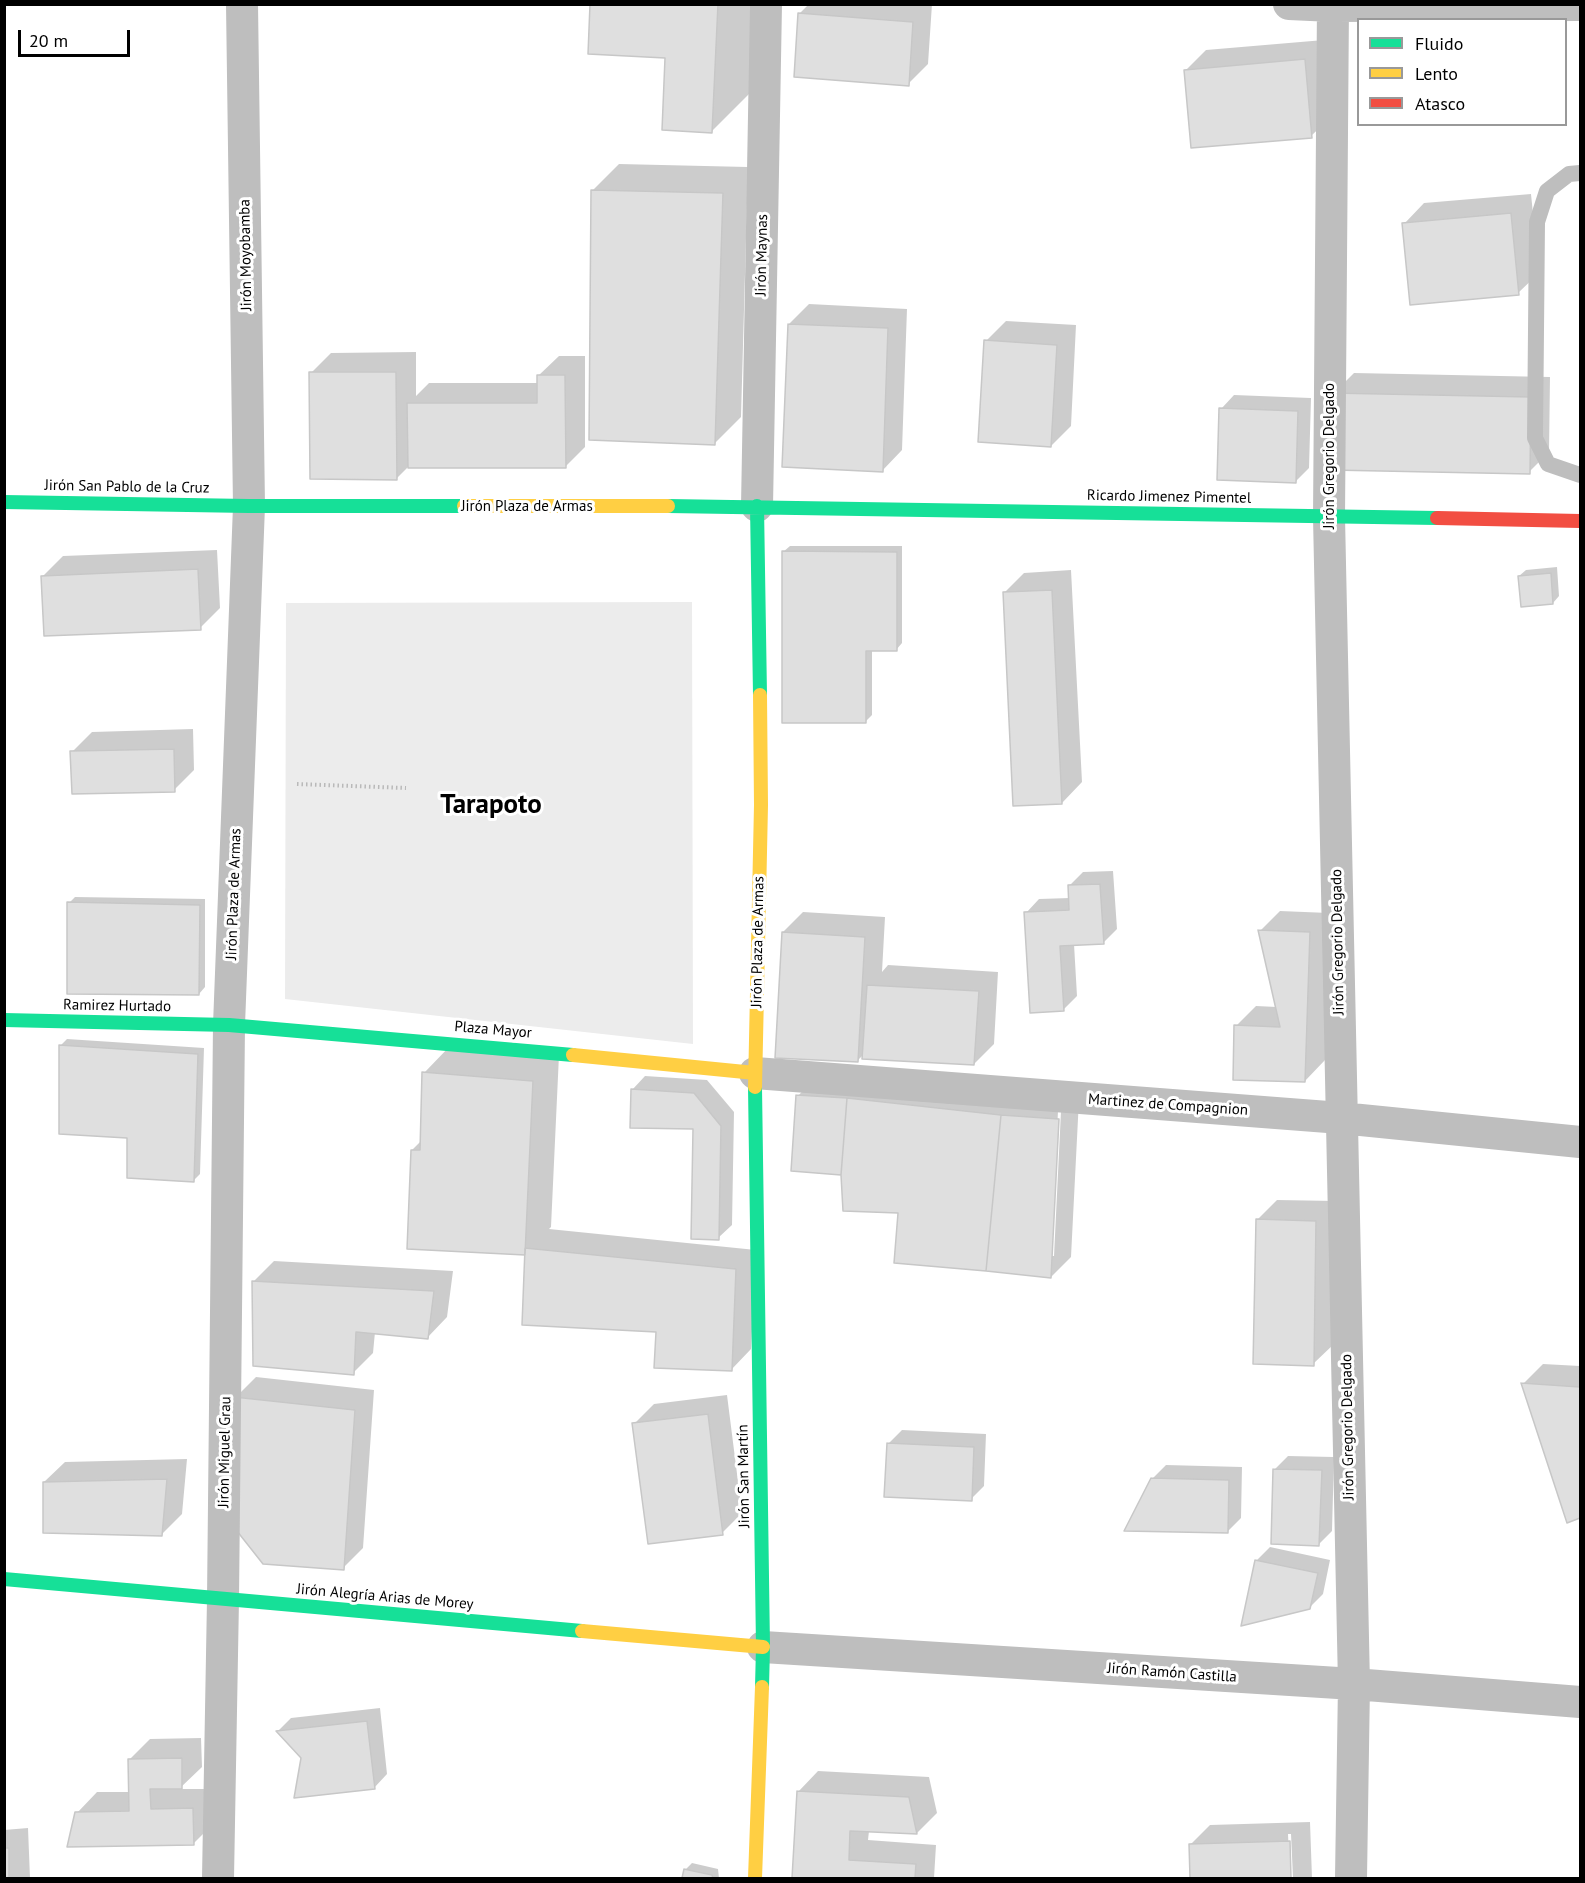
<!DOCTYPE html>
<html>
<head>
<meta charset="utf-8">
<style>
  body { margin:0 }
  #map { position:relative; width:1585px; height:1883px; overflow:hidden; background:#fff; font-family:"PT Sans",sans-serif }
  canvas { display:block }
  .frame { position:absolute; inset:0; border:6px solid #000; pointer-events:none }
  .legend { position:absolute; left:1357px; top:18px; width:210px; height:108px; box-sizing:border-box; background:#fff; border:2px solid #999; margin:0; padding:8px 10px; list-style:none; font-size:18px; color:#000 }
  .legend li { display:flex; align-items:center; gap:12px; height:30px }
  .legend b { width:30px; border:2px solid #999 }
  .scale { position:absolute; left:18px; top:30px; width:112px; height:27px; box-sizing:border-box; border:3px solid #000; border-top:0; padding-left:8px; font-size:18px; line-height:21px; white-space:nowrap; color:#000; -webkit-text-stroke:4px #fff; paint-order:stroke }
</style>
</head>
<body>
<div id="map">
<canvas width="1585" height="1883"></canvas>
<div class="frame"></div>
<ul class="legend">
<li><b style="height:8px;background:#16e098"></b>Fluido</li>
<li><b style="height:8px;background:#ffcf43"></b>Lento</li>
<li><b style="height:8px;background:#f24e42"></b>Atasco</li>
</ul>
<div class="scale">20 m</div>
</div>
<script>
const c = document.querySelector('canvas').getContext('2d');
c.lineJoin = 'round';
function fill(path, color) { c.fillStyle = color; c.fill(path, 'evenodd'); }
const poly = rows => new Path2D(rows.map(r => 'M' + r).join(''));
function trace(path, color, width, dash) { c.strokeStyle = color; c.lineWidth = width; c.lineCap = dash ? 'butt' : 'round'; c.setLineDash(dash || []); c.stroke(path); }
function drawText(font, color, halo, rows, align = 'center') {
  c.font = font + ' "PT Sans",sans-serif'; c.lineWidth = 6; c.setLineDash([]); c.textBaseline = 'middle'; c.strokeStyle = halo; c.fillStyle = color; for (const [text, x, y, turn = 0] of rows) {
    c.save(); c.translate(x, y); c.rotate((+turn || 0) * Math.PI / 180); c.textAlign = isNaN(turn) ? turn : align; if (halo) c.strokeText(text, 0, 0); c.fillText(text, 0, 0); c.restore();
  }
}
fill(poly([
  [692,602,693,1044,285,999,286,603]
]), '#ececec');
fill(poly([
  [592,4,753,4,749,94,712,131,667,57],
  [809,4,932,4,928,64,908,84,800,13],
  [1324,40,1332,116,1311,136,1185,71,1206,50],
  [619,164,748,167,741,417,714,444,592,191],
  [1531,194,1539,273,1518,293,1404,224,1424,203],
  [809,304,907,309,902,450,882,471,789,324],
  [1006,321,1076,325,1071,426,1051,446,986,341],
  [416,352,416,396,429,383,538,383,538,376,559,356,585,356,585,447,565,467,408,467,397,478,311,373,331,353],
  [1354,373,1550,377,1549,452,1529,472,1334,393],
  [1234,395,1311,398,1309,468,1296,481,1221,409],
  [790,546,902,546,902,643,896,650,872,649,872,715,865,722,783,552],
  [217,550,220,608,200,628,43,576,63,556],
  [1557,567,1559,596,1553,603,1519,576,1526,570],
  [1071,570,1082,782,1062,803,1004,593,1024,573],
  [193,729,194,770,174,790,72,752,92,732],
  [1113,871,1117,929,1103,943,1074,944,1077,996,1064,1009,1026,913,1039,899,1070,898,1069,886,1083,872],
  [75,897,205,899,205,987,199,994,69,903],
  [1280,911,1329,913,1325,1060,1305,1081,1236,1026,1256,1006,1277,1007,1260,931],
  [803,912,885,917,882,972,888,965,998,972,994,1044,974,1064,864,1054,857,1061,783,932],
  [67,1039,204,1048,200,1174,194,1180,129,1137,61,1045],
  [450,1046,559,1055,551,1227,549,1229,756,1250,751,1349,731,1370,657,1331,526,1251,412,1150,421,1141,424,1073],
  [645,1076,707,1080,734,1112,732,1225,718,1238,694,1128,632,1090],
  [811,1082,1079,1099,1071,1257,1051,1277,900,1212,843,1173,798,1096],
  [1058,1111,1061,1111,1054,1256,1051,1256],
  [1277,1200,1336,1201,1334,1344,1313,1364,1257,1220],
  [274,1261,453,1271,447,1317,427,1338,375,1332,373,1353,353,1373,254,1281],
  [1543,1364,1580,1366,1580,1517,1568,1521,1523,1384],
  [256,1377,374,1390,363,1548,343,1568,236,1397],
  [727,1395,742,1513,722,1533,634,1424,654,1404],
  [902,1430,986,1434,984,1486,971,1499,888,1444],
  [1288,1456,1334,1457,1332,1531,1318,1545,1275,1469],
  [187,1459,182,1514,162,1534,44,1482,65,1462],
  [1166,1465,1242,1467,1241,1518,1227,1532,1152,1479],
  [1270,1547,1330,1560,1323,1594,1309,1608,1256,1561],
  [380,1708,387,1774,374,1788,278,1731,291,1718],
  [201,1738,202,1767,179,1789,213,1789,213,1824,193,1844,77,1813,97,1792,131,1792,130,1759,150,1739],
  [818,1771,929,1777,937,1813,917,1833,869,1831,868,1840,936,1845,934,1878,794,1878,798,1792],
  [1310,1822,1312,1878,1293,1878,1291,1834,1288,1834,1290,1878,1191,1878,1190,1845,1210,1825],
  [28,1828,30,1878,4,1878,4,1830],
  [692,1863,718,1869,719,1878,684,1878,685,1870]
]), '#0003');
const building = poly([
  [590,4,718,4,712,133,662,130,665,58,588,54,590,4],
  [798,13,913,22,909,86,794,77,798,13],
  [1305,59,1312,138,1191,148,1184,70,1305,59],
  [591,190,723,193,715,445,589,440,591,190],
  [1511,213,1519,295,1410,305,1402,223,1511,213],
  [788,324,888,328,883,472,782,467,788,324],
  [984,340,1057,345,1051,447,978,442,984,340],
  [309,372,396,372,397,480,310,479,309,372],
  [537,375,565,375,566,468,408,468,407,403,537,403,537,375],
  [1332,393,1531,397,1530,474,1331,470,1332,393],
  [1219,408,1298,411,1296,483,1217,480,1219,408],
  [782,551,897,552,897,651,866,651,866,723,782,723,782,551],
  [198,569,201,630,44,636,41,576,198,569],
  [1551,573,1553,604,1521,607,1518,576,1551,573],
  [1052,590,1062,804,1013,806,1003,592,1052,590],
  [174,749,175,792,72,794,70,751,174,749],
  [1100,884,1104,944,1060,946,1064,1011,1030,1013,1024,912,1069,910,1068,885,1100,884],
  [67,902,200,905,199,995,67,994,67,902],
  [1258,930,1310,932,1305,1082,1233,1080,1234,1025,1280,1027,1258,930],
  [782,932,865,937,858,1062,775,1058,782,932],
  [867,985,979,991,974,1065,862,1059,867,985],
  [59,1045,198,1054,194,1182,127,1178,127,1138,59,1134,59,1045],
  [422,1072,533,1081,525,1255,407,1249,411,1150,420,1150,422,1072],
  [631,1089,694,1093,721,1126,719,1240,691,1239,693,1129,630,1128,631,1089],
  [796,1095,847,1098,841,1175,791,1171,796,1095],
  [847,1098,1001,1115,986,1271,894,1263,898,1213,843,1211,841,1175,847,1098],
  [1001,1115,1059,1119,1051,1278,986,1271,1001,1115],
  [1256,1219,1316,1221,1314,1366,1253,1364,1256,1219],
  [525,1248,736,1269,732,1371,654,1368,656,1332,522,1325,525,1248],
  [252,1281,434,1291,428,1339,356,1332,354,1375,253,1366,252,1281],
  [1521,1383,1580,1387,1580,1518,1567,1523,1521,1383],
  [234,1397,355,1410,344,1570,263,1564,233,1526,234,1397],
  [708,1414,723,1535,648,1544,632,1423,708,1414],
  [887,1443,974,1447,972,1501,884,1497,887,1443],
  [1273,1469,1322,1470,1319,1546,1271,1544,1273,1469],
  [1151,1478,1229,1480,1228,1533,1124,1531,1151,1478],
  [167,1479,162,1536,43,1533,43,1482,167,1479],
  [1255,1560,1318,1573,1310,1609,1241,1626,1255,1560],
  [367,1721,375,1789,294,1798,301,1758,276,1731,367,1721],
  [182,1758,182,1789,150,1789,151,1809,193,1808,194,1845,67,1847,75,1812,129,1811,128,1759,182,1758],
  [797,1791,909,1797,917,1834,850,1831,849,1860,916,1864,915,1878,792,1878,797,1791],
  [1290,1841,1291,1878,1190,1878,1189,1844,1290,1841],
  [4,1848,9,1848,9,1878,4,1878,4,1848],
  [684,1869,712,1875,713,1878,682,1878,684,1869]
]);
fill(building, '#dfdfdf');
trace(building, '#c7c7c7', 1.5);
trace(poly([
  [297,784,406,788]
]), '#b9b9b9', 4, [1.5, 3]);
trace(poly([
  [1580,173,1569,174,1547,191,1537,222,1535,438,1548,464,1580,475]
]), '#bebebe', 16);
trace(poly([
  [1289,4,1333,6,1580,5],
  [1333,4,1329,517,1354,1684,1351,1878],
  [757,506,766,4],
  [755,1073,1341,1118,1580,1142],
  [763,1647,1354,1684,1580,1702],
  [218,1878,223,1599,229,1025,249,506,242,4]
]), '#bebebe', 32);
trace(poly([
  [4,502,249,506,464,506],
  [668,506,1437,518],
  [757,506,760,695],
  [4,1020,229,1025,573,1055],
  [755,1087,763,1647,762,1687],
  [4,1579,582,1631]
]), '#16e098', 14);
trace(poly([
  [464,506,668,506],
  [573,1055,755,1073],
  [755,1087,761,805,760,695],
  [582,1631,763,1647],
  [755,1878,762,1687]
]), '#ffcf43', 14);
trace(poly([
  [1437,518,1580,521]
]), '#f24e42', 14);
drawText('15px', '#000', '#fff', [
  ["Jirón Moyobamba",246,255,-91],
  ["Jirón Maynas",762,255,-89],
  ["Jirón Gregorio Delgado",1330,456,-90],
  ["Jirón San Pablo de la Cruz",127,487,1],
  ["Ricardo Jimenez Pimentel",1169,497,1],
  ["Jirón Plaza de Armas",527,507],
  ["Jirón Plaza de Armas",234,894,-88],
  ["Jirón Plaza de Armas",758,942,-89],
  ["Jirón Gregorio Delgado",1338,942,-91],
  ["Ramirez Hurtado",117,1006,1],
  ["Plaza Mayor",493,1030,5],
  ["Martinez de Compagnion",1168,1105,4],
  ["Jirón Gregorio Delgado",1348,1427,-91],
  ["Jirón Miguel Grau",225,1452,-89],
  ["Jirón San Martín",744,1476,-91],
  ["Jirón Alegría Arias de Morey",385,1597,5],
  ["Jirón Ramón Castilla",1172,1673,4]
]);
drawText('bold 27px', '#000', '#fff', [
  ["Tarapoto",491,805]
]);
</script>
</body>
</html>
